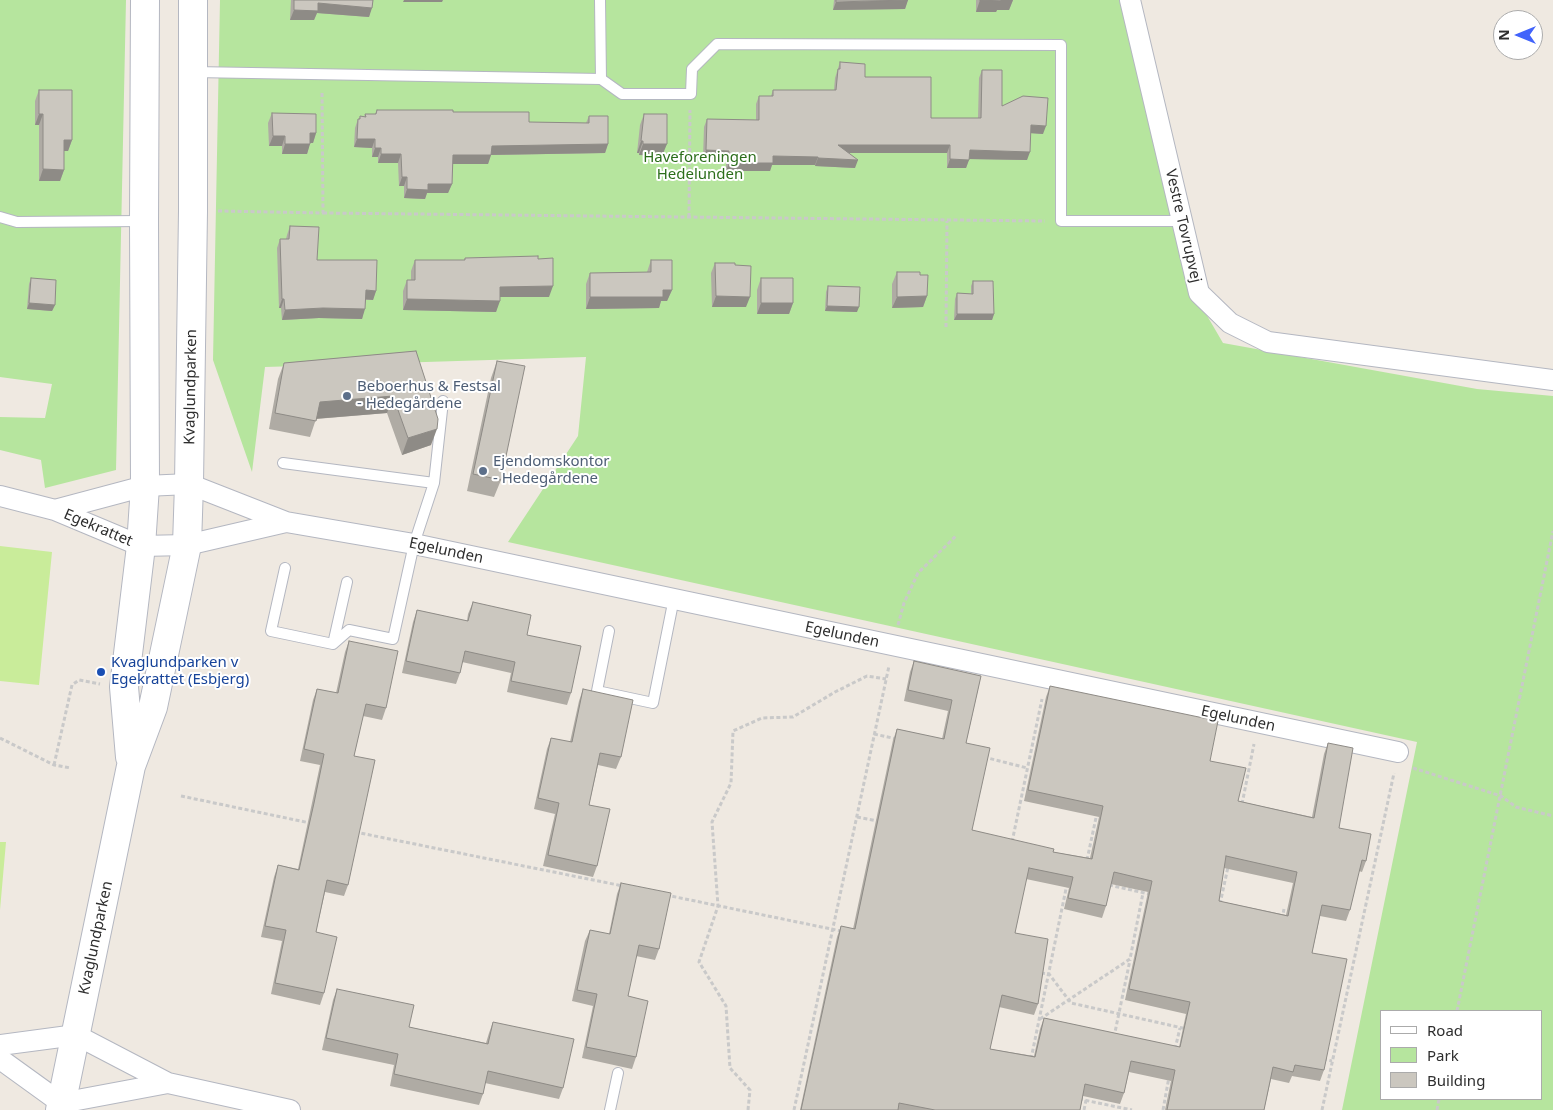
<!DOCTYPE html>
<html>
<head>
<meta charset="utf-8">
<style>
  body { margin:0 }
  #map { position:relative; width:1553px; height:1110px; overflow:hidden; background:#efe9e1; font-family:"Noto Sans",sans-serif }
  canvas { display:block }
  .legend { position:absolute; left:1380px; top:1010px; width:162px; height:90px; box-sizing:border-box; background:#fff; border:1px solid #ababab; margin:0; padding:6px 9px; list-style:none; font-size:15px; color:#2e2e2e }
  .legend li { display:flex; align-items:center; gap:10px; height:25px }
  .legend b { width:25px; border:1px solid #ababab }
  .north { position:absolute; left:1493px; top:10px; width:50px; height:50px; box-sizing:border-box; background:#fff; border:1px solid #ababab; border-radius:50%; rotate:270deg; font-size:14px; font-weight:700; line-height:20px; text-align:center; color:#2e2e2e }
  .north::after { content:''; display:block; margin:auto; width:18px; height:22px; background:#4264fb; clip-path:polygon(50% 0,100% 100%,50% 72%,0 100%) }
</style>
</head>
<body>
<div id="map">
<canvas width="1553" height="1110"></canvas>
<ul class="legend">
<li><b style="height:6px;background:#fff"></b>Road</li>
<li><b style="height:14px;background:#b6e59e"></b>Park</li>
<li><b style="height:14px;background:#cbc7bf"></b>Building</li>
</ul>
<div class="north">N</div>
</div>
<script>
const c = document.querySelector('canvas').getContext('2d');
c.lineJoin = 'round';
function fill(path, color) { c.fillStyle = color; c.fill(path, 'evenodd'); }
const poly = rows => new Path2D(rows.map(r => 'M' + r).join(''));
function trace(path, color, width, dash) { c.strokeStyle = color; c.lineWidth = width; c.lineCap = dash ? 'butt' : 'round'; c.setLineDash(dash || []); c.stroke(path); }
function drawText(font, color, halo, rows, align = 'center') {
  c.font = font + ' "Noto Sans",sans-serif'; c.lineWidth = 4; c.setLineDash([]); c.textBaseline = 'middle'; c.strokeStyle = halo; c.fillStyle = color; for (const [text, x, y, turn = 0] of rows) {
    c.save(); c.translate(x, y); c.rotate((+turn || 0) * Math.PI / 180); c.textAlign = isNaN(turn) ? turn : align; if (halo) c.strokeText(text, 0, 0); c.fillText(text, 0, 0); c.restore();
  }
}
fill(poly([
  [0,0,126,0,116,470,45,488,41,460,0,450,0,417,45,418,52,384,0,377],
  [220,0,1122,0,1192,290,1223,343,1477,389,1553,396,1553,1110,1342,1110,1417,742,508,542,578,436,586,357,265,367,252,472,213,360],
  [1382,1011,1542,1011,1542,1099,1382,1099]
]), '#b6e59e');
fill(poly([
  [0,546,52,552,39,685,0,681],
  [0,842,6,842,0,910]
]), '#c9ec9a');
const lane = poly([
  [600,0,601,79],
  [193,72,601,79,622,94,691,94,692,69,717,44,1061,45,1061,221,1182,221],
  [0,217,17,222,143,221],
  [283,463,434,483],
  [285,568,271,631,333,644,349,630,393,639,414,544,434,483,443,401],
  [609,631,597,691,653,703,674,598],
  [333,644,347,582],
  [610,1110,618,1073]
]);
const street = poly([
  [1130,0,1199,293,1230,323,1268,342,1553,380],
  [189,484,286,522,187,545,141,546,55,510,145,486,189,484],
  [0,496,55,510],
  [286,522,414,544,1398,752],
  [0,1045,76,1035,168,1083,61,1103,0,1059],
  [168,1083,290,1110]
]);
const secondary = poly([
  [130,757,124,687,141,546,145,486,144,221,145,0],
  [60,1110,131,766,153,707,187,545,189,484,193,211,193,0]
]);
trace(lane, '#b4b7c1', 12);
trace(street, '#b4b7c1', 22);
trace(secondary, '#b4b7c1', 30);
trace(poly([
  [218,211,323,213,322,91],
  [323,213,1045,221],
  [689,217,690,110],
  [946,327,947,221],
  [898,625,904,603,918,573,957,535],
  [874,734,897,739],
  [0,738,54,765,71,768],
  [984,757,1027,768],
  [54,765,72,685,79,680,100,684],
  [1413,768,1501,796,1516,807,1553,816],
  [181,796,310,823],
  [1242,804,1254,744],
  [857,817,878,821],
  [355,832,623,886],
  [1012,842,1042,699],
  [1087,860,1097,813],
  [1109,885,1149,894],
  [666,895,841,931],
  [1220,904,1228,867],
  [1282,919,1284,909],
  [1041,973,1049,974,1071,1003,1187,1029],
  [1457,1011,1553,531],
  [1040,1019,1130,959,1143,893],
  [1114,1037,1130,960],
  [1175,1049,1180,1028],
  [1031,1059,1067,884],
  [1323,1059,1332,1061],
  [1079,1099,1132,1110],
  [748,1110,750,1090,730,1068,726,1006,699,962,718,906,712,822,731,783,733,731,762,718,793,717,835,692,867,676,886,679],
  [794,1110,889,666],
  [1084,1110,1086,1100],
  [1163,1110,1169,1077],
  [1322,1110,1394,773],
  [1437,1110,1439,1099]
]), '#c9c9c9', 3, [4, 2.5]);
trace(lane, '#fff', 10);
trace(street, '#fff', 20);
trace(secondary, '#fff', 28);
fill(poly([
  [291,0,373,0,369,17,317,13,314,20,290,20],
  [834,0,908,0,905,9,833,10],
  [976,0,1013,0,1009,10,997,10,996,12,976,12],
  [840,62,931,118,978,118,979,78,982,70,1002,106,1043,134,1031,133,1027,160,969,159,966,168,947,168,947,153,849,153,855,168,815,166,815,165,772,165,770,171,726,171,726,159,703,158,704,127,707,119,756,120,756,104,759,96,771,96,773,90,834,90,835,78],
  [39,90,72,140,68,151,64,151,64,170,60,181,39,181,39,125,35,125,35,101],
  [377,110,453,112,529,122,586,123,589,116,608,144,605,153,491,155,488,164,453,164,452,184,448,193,427,193,425,199,404,198,404,186,399,186,398,163,378,163,378,157,372,157,372,148,354,147,355,128,358,119,359,119,360,116,364,117,365,114,375,114],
  [272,113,316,133,313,143,310,143,307,154,282,154,282,146,269,146,268,123],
  [644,114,662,156,639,155,639,153,637,153,640,125],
  [290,226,317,260,376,291,373,300,366,300,362,319,319,318,282,320,281,308,279,308,277,248,280,239,286,239,287,235],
  [465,258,538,259,549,297,500,297,496,312,403,310,403,291,407,280,411,280,411,271,415,260,464,260],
  [651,260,672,290,667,301,661,301,659,308,586,309,586,284,590,273,647,272],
  [715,263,746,307,712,307,711,273],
  [897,272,927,296,923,307,892,308,892,284],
  [31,278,55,305,52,311,27,309,29,284],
  [761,278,793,303,789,314,757,314,757,290],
  [973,281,994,314,992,320,954,320,955,299,957,293,971,294,971,286],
  [828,286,857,312,825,311,826,292],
  [416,351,431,445,402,455,387,413,316,419,310,437,269,429,278,379,284,363],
  [497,361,501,480,494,497,467,491,491,378],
  [473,602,527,635,571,693,567,705,507,692,511,673,462,662,460,673,456,684,402,673,413,622,417,610,467,621,468,614],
  [349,641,386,708,382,720,363,716,354,756,348,885,344,896,325,892,316,932,324,993,320,1005,271,994,282,941,261,937,274,877,278,865,298,869,320,765,300,761,313,700,317,689,336,693,345,652],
  [914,661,981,676,966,743,972,830,1053,852,1090,858,1099,817,1024,801,1046,697,1050,686,1210,761,1238,801,1312,817,1324,754,1328,743,1339,828,1366,861,1362,872,1359,871,1350,910,1346,921,1320,916,1312,953,1324,1070,1320,1081,1292,1076,1289,1083,1271,1079,1264,1110,1165,1110,1171,1081,1129,1072,1124,1093,1120,1104,1083,1096,1080,1110,800,1110,837,937,841,926,853,929,893,740,897,729,942,739,948,711,904,701,910,672],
  [1224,868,1293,883,1286,915,1219,901],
  [1026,879,1069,888,1064,909,1102,918,1106,906,1111,884,1148,892,1125,1000,1186,1014,1179,1047,1044,1018,1040,1029,1034,1056,990,1049,999,1007,1034,1015,1038,1004,1015,933],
  [583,689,621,757,616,769,598,765,589,805,597,866,593,877,543,866,555,814,534,809,547,749,551,738,570,742,579,701],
  [621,883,659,949,655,960,636,956,628,996,636,1057,632,1069,582,1058,593,1006,572,1001,585,941,590,930,609,934,617,894],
  [337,989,409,1027,486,1043,489,1033,493,1022,563,1088,559,1099,485,1083,483,1094,479,1105,390,1086,394,1065,322,1050,333,1000]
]), '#afaba4');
fill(poly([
  [404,0,443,0,442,2,403,2],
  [908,0,905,9,833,10,836,2],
  [980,0,1013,0,1009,10,997,10,996,12,976,12],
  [318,3,372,8,369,17,317,13,314,20,290,20,294,10],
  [39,114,43,114,39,125,35,125],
  [1031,125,1046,126,1043,134,1028,133],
  [310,133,316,133,313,143,307,143],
  [273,136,285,136,282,146,269,146],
  [357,139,375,139,372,148,354,147],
  [64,140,72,140,68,151,60,151],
  [641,141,643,141,639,153,637,153],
  [285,144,310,144,307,154,282,154],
  [608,144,605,153,488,155,492,146],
  [643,144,667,144,662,156,639,155],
  [838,145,950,145,947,153,835,153],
  [375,148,381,148,378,157,372,157],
  [706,150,729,151,726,159,703,158],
  [970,150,1030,152,1027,160,967,159],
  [381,154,401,154,398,163,378,163],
  [453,155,491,155,488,164,450,164],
  [773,156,818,157,815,165,772,165,770,171,726,171,729,163],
  [818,158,858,160,855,168,815,166],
  [950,159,969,160,966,168,947,168],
  [43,169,64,170,60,181,39,181],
  [402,177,407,177,404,186,399,186],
  [428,184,452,184,448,193,427,193,425,199,404,198,407,189],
  [553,286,549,297,496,297,500,287],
  [366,290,376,291,373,300,363,299],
  [663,290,672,290,667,301,661,301,659,308,586,309,590,297],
  [716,296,750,297,746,307,712,307],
  [927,296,923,307,892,308,897,297],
  [282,299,284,299,281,308,279,308],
  [407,299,500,301,496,312,403,310],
  [29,303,55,305,52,311,27,309],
  [761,303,793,303,789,314,757,314],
  [827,306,859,307,857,312,825,311],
  [323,308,365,309,362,319,319,318,282,320,285,310],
  [957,314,994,314,992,320,954,320],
  [393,396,387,413,313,419,320,402],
  [437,429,431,445,402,455,408,438]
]), '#8e8b86');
const building = poly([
  [294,0,373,0,372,8,318,3,318,11,294,10,294,0],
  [836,0,908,0,836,2,836,0],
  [980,0,1001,0,1001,1,980,0],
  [840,62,865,64,865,77,931,77,931,118,981,118,982,70,1002,70,1002,106,1023,96,1048,98,1046,126,1031,125,1030,152,970,150,969,160,950,159,950,145,838,145,858,160,818,158,818,157,773,156,773,163,729,163,729,151,706,150,707,119,759,120,759,96,773,96,773,90,836,90,838,69,840,69,840,62],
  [39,90,72,90,72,140,64,140,64,170,43,169,43,114,39,114,39,90],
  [377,110,453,110,453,112,529,112,529,122,589,123,589,116,608,116,608,144,492,146,491,155,453,155,452,184,428,184,428,190,407,189,407,177,402,177,401,154,381,154,381,148,375,148,375,139,357,139,358,119,360,119,360,116,366,117,365,114,376,114,377,110],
  [272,113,316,114,316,133,310,133,310,144,285,144,285,136,273,136,272,113],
  [644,114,667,114,667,144,643,144,643,141,641,141,644,114],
  [290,226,319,227,317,260,377,260,376,291,366,290,365,309,323,308,285,310,284,299,282,299,280,239,289,239,290,226],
  [538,256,538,259,553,258,553,286,500,287,500,301,407,299,407,280,415,280,415,260,465,260,465,258,538,256],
  [651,260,672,260,672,290,663,290,663,297,590,297,590,273,651,272,651,260],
  [715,263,735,263,735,265,751,266,750,297,716,296,715,263],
  [897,272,920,272,920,275,928,275,927,296,897,297,897,272],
  [31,278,56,280,55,305,29,303,31,278],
  [761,278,793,278,793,303,761,303,761,278],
  [973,281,993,281,994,314,957,314,957,293,973,294,973,281],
  [828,286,860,287,859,307,827,306,828,286],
  [416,351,438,419,437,429,408,438,393,396,320,402,316,421,275,413,284,363,416,351],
  [497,361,525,366,501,480,473,474,497,361],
  [473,602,531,615,527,635,581,646,571,693,511,681,515,662,465,651,460,673,406,661,417,610,468,621,473,602],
  [349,641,398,651,386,708,366,704,354,756,375,760,348,885,327,880,316,932,337,937,324,993,275,983,286,930,265,926,278,865,299,870,314,803,324,754,304,749,317,689,338,693,349,641],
  [914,661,981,676,966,743,990,748,972,830,1054,849,1053,852,1092,859,1103,806,1028,790,1050,686,1218,721,1210,761,1246,768,1238,801,1309,817,1314,818,1328,743,1353,748,1339,828,1371,834,1366,861,1362,860,1350,910,1322,905,1312,953,1347,959,1324,1070,1295,1065,1293,1072,1273,1067,1264,1110,1167,1110,1175,1070,1131,1061,1124,1093,1085,1084,1080,1110,935,1110,899,1103,898,1110,801,1110,841,926,855,929,897,729,944,739,952,700,908,690,914,661],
  [1226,856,1297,872,1288,916,1219,901,1226,856],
  [1029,868,1073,877,1068,898,1106,906,1114,872,1152,881,1129,989,1190,1002,1180,1047,1044,1018,1035,1057,990,1049,1002,995,1038,1004,1048,939,1015,933,1029,868],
  [583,689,633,700,621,757,600,753,589,805,610,809,597,866,548,855,559,803,538,798,551,738,572,742,583,689],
  [621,883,671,893,659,949,639,945,628,996,648,1001,636,1057,586,1047,597,994,577,990,590,930,610,934,621,883],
  [337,989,414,1005,409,1027,488,1044,493,1022,574,1039,563,1088,488,1071,483,1094,394,1074,398,1054,326,1038,337,989]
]);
fill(building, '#cbc7bf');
trace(building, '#8e8b86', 1);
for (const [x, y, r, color] of [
  [347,396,5,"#5c6f8a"],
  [483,471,5,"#5c6f8a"],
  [101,672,5,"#1a4fb4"]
]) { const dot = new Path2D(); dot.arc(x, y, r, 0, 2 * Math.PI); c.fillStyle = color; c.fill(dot); trace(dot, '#fff', 2); }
drawText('15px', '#2c6e1b', '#fff', [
  ["Haveforeningen",700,158],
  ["Hedelunden",700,175]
]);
drawText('15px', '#2e2e2e', '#fff', [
  ["Vestre Tovrupvej",1183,226,77],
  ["Kvaglundparken",191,387,-89],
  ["Egekrattet",98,528,23],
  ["Egelunden",446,551,12],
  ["Egelunden",842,635,12],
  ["Egelunden",1238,719,12],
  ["Kvaglundparken",96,938,-78]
]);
drawText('15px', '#4e5e75', '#fff', [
  ["Beboerhus & Festsal",357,387],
  ["- Hedegårdene",357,404],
  ["Ejendomskontor",493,462],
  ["- Hedegårdene",493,479]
], 'left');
drawText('15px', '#164399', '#fff', [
  ["Kvaglundparken v",111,663],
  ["Egekrattet (Esbjerg)",111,680]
], 'left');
</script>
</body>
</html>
